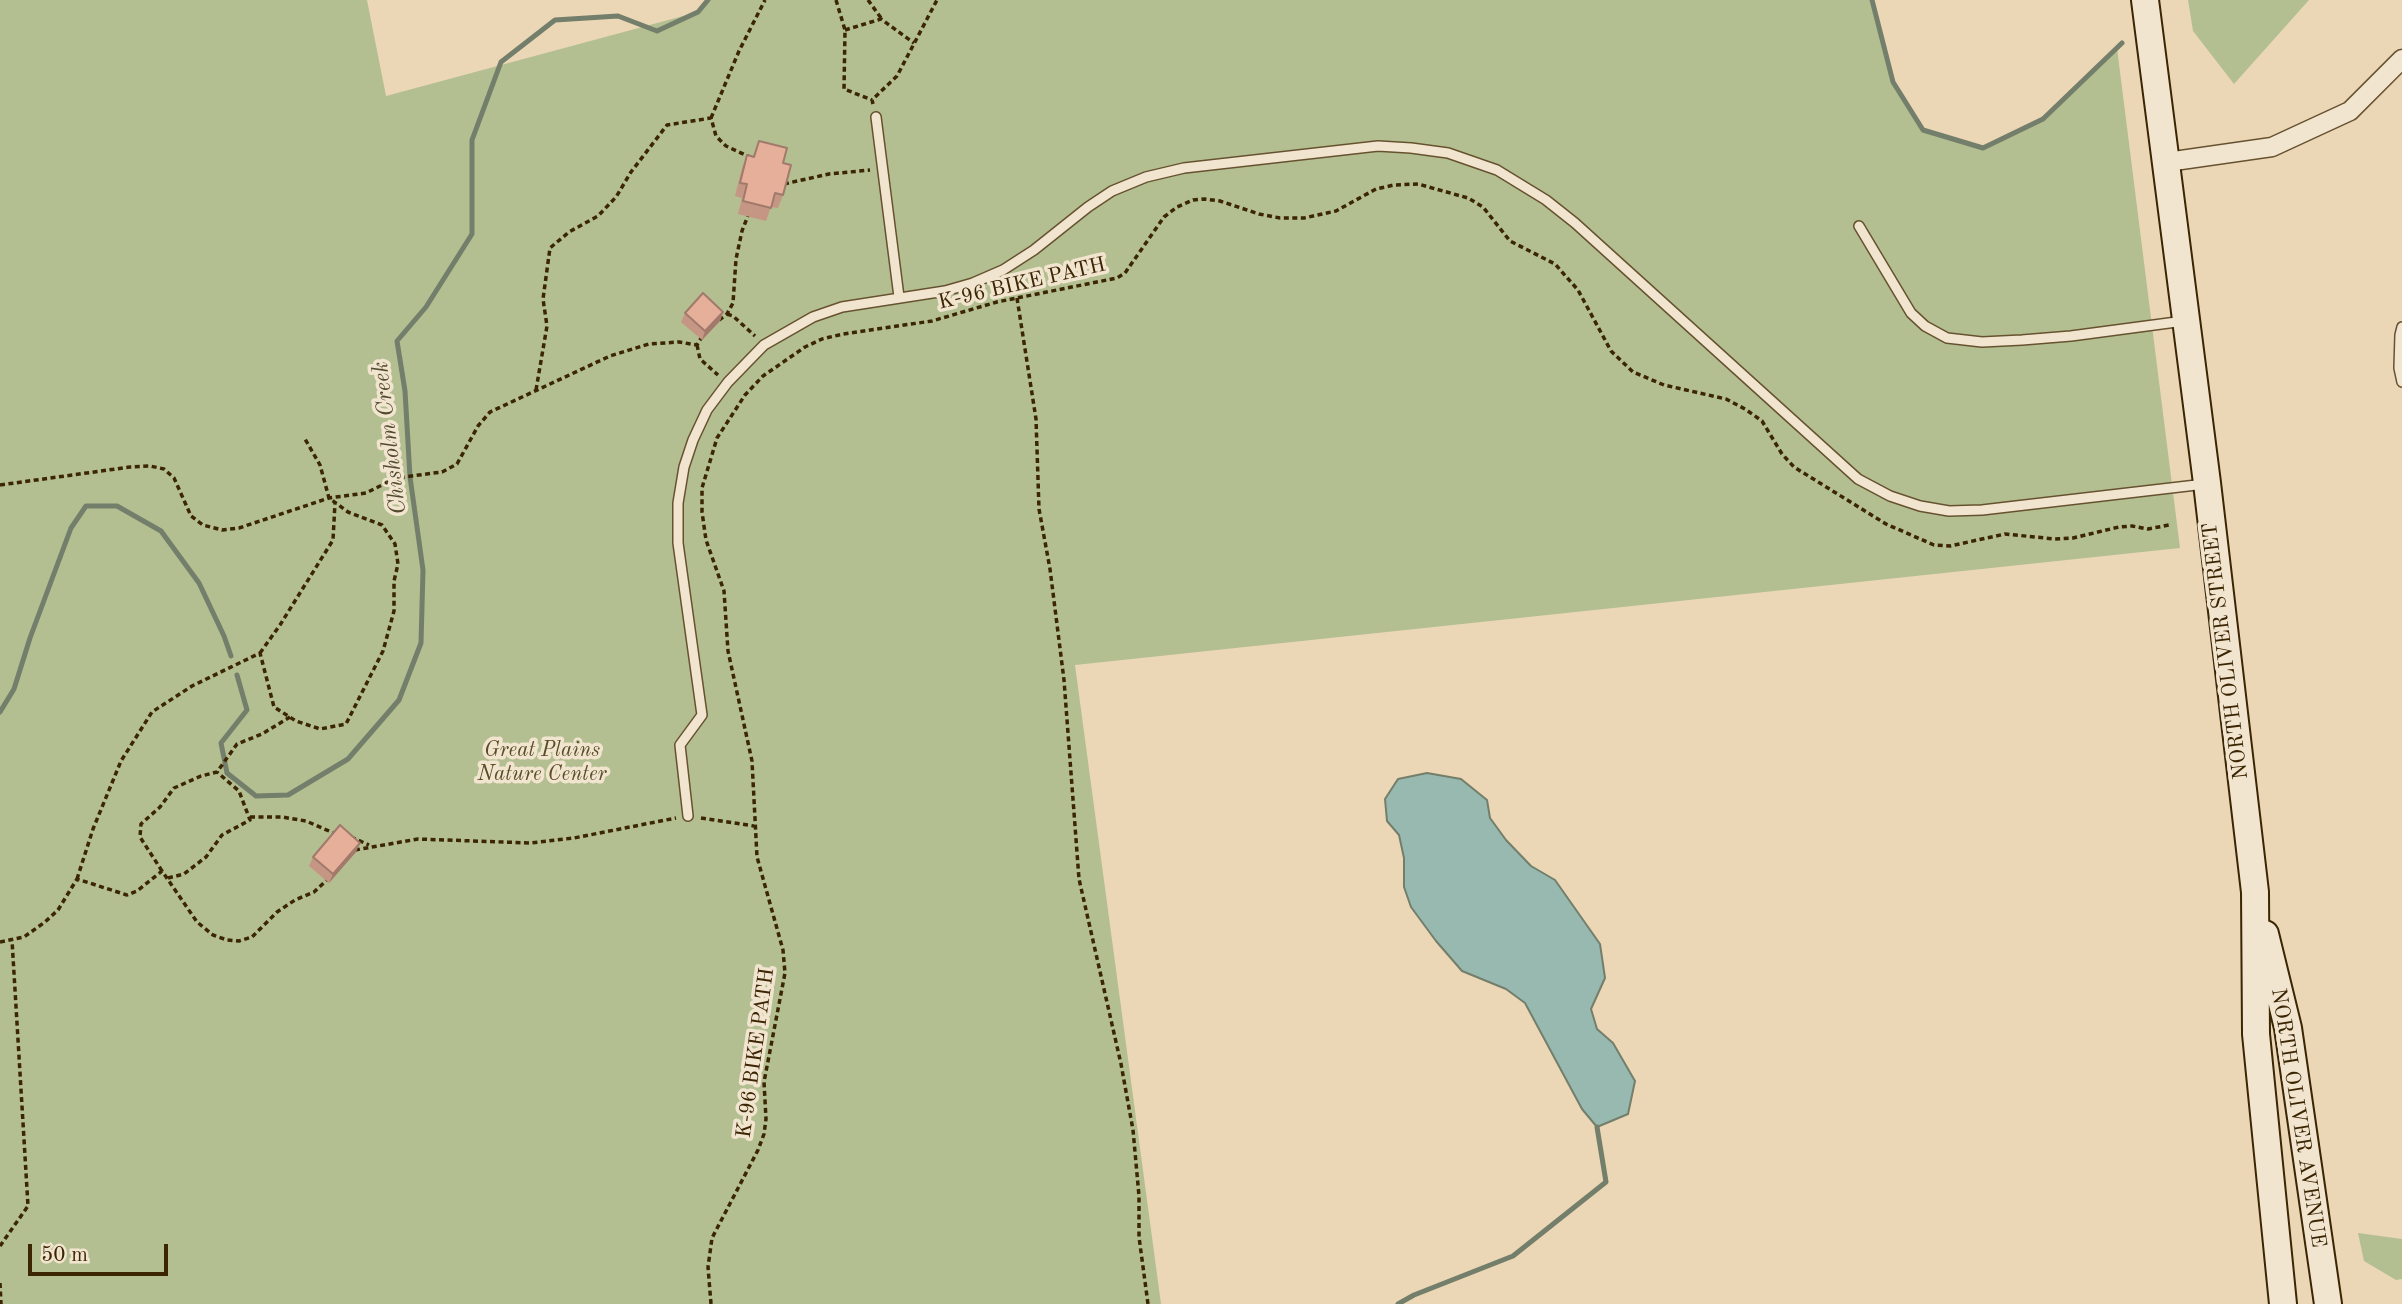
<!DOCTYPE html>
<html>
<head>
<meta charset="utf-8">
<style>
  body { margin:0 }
  #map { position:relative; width:2402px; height:1304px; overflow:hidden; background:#ebd7b6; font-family:"Old Standard TT",serif }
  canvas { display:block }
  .scale { position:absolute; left:28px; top:1244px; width:140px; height:32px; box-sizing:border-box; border:4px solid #3b2503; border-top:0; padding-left:9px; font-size:21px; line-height:24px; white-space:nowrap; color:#3b2503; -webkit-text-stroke:5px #f2e5d0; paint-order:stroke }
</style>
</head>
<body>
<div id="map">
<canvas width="2402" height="1304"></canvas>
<div class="scale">50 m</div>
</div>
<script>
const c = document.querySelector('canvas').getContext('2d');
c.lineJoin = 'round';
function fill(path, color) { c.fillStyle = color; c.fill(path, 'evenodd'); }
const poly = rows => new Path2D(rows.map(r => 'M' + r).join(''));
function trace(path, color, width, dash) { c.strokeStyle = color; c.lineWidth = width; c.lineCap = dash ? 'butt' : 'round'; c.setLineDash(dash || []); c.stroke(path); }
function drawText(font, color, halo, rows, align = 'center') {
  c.font = font + ' "Old Standard TT",serif'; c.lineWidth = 7; c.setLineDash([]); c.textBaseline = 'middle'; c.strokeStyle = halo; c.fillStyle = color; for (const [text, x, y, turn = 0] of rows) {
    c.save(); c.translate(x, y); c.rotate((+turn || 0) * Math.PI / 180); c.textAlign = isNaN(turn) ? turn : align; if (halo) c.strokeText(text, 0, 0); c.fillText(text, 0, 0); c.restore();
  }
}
fill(poly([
  [0,0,367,0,386,96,698,12,708,0,1872,0,1893,82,1923,130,1983,148,2043,119,2117,48,2180,548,1075,665,1161,1304,0,1304],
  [2188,0,2309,0,2234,84,2193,31],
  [2358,1233,2402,1239,2402,1279,2396,1280,2364,1261]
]), '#b3bf91');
const water = poly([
  [1427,773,1461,779,1487,800,1490,818,1506,840,1531,866,1555,880,1600,944,1605,978,1591,1009,1597,1029,1613,1043,1635,1081,1628,1114,1597,1127,1582,1109,1525,1003,1506,989,1462,971,1436,941,1411,907,1404,887,1404,858,1399,835,1387,821,1385,799,1398,779,1427,773]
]);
fill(water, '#98b9b0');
trace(water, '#737e6b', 2);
trace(poly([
  [1872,0,1893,82,1923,130,1983,148,2043,119,2122,43],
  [237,675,247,710,221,743,227,773,256,796,288,795,348,759,399,700,421,643,423,570,410,477,405,391,397,341,426,307,472,234,472,140,501,62,555,20,618,16,657,31,698,12,708,0],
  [0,712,14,689,30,638,71,528,86,506,117,506,161,531,199,583,224,636,231,656],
  [1398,1304,1414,1295,1513,1256,1606,1182,1597,1127]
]), '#737e6b', 5);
const service = poly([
  [876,117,899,297],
  [1859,226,1911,313,1925,326,1947,338,1982,342,2022,340,2071,336,2184,321],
  [2402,327,2400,335,2399,368,2402,382],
  [688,816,680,745,702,715,678,543,678,503,684,467,693,440,707,410,728,382,764,345,813,317,842,307,945,291,973,283,1003,270,1034,250,1088,207,1112,191,1146,177,1184,168,1378,146,1411,148,1448,153,1497,170,1546,200,1575,223,1858,479,1890,496,1920,506,1949,511,1982,510,2205,484]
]);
const minor = poly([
  [2167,162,2272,147,2350,111,2402,59]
]);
const secondary = poly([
  [2145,0,2207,483,2255,892,2256,1034,2283,1304],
  [2265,934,2288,1028,2328,1304]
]);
trace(service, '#675230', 12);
trace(minor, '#675230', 21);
trace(secondary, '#3b2503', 30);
trace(poly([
  [836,0,845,30,844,89,872,100],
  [868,0,881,18],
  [845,30,881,19,914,43],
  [873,104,872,100,897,76,937,0],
  [711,118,739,51,765,0],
  [784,184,829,174,870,170],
  [1017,298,1036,419,1039,509,1050,569,1064,680,1079,879,1121,1064,1133,1130,1139,1196,1139,1237,1148,1304],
  [727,314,733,316,755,336],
  [719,320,727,314,733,303,736,259,742,231,749,213],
  [697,345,700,359,718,375],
  [536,390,547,326,543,299,550,248,569,232,598,216,616,197,631,172,667,125,711,118,716,136,726,146,752,158],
  [0,485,130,467,150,466,164,469,174,478,191,516,203,525,222,530,239,528,329,498,366,493,396,478,442,472,457,464,478,426,490,412,610,356,649,344,679,342,697,345,703,335],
  [260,653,280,625,333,540,335,503],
  [250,817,282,817,306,821,336,834],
  [701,818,754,826],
  [351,837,369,845],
  [355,850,418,839,530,843,574,838,676,818],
  [162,871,140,837,141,824,160,807,174,788,201,776,217,772,237,744,262,734,290,717],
  [168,878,184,874,206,857,222,835,250,820,239,791,217,772],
  [77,879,93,829,121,761,152,712,192,686,260,653,274,707,296,721,320,729,346,724,383,651,394,611,394,581,398,564,395,544,382,525,348,512,329,498,320,465,305,439],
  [0,942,24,937,45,922,58,910,77,879,127,895,137,891,162,871,197,922,213,935,227,940,239,941,252,937,277,912,295,900,314,892,328,879],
  [0,1246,28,1206,12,940],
  [0,1283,1,1304],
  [711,1304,708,1267,712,1238,758,1150,764,1134,766,1119,764,1082,785,973,783,950,757,857,752,761,728,651,724,591,706,540,702,512,702,488,717,438,745,395,763,376,805,347,822,339,843,334,932,321,997,302,1117,278,1125,273,1164,217,1177,207,1193,200,1204,199,1220,201,1259,214,1280,218,1304,218,1336,211,1376,189,1394,185,1418,184,1468,198,1483,207,1510,241,1555,264,1578,290,1611,351,1633,372,1664,385,1726,399,1745,409,1762,421,1782,454,1794,467,1886,524,1934,545,1950,546,2005,534,2055,539,2073,538,2119,527,2132,526,2148,529,2169,525]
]), '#3b2503', 3.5, [5, 3.5]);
trace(service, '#f2e5d0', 9);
trace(minor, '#f2e5d0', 18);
trace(secondary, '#f2e5d0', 26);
fill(poly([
  [759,141,783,163,783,195,778,208,771,207,766,221,738,214,742,198,735,196,742,168,747,155,753,156],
  [723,312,720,321,702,340,681,322,685,313],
  [356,852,329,883,309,866,313,857]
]), '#c69684');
fill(poly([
  [723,312,720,321,702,340,705,331],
  [360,843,356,852,329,883,333,874]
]), '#a17a6c');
const building = poly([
  [759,141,787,148,783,163,791,165,783,195,775,193,771,208,743,201,747,184,740,183,747,155,754,157,759,141],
  [703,293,723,312,705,331,685,313,703,293],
  [340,825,360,843,333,874,313,857,340,825]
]);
fill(building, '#e6af9a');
trace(building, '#a17a6c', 2);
drawText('21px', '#3b2503', '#f2e5d0', [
  ["K-96 BIKE PATH",1022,284,-13],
  ["NORTH OLIVER STREET",2226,651,-97],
  ["K-96 BIKE PATH",756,1053,-82],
  ["NORTH OLIVER AVENUE",2298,1118,81]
]);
drawText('italic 21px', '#594c26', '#f2e5d0', [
  ["Great Plains",542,750],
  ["Nature Center",542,774]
]);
drawText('italic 23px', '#524a2e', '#f2e5d0', [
  ["Chisholm Creek",390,438,-97]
]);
</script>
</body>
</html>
